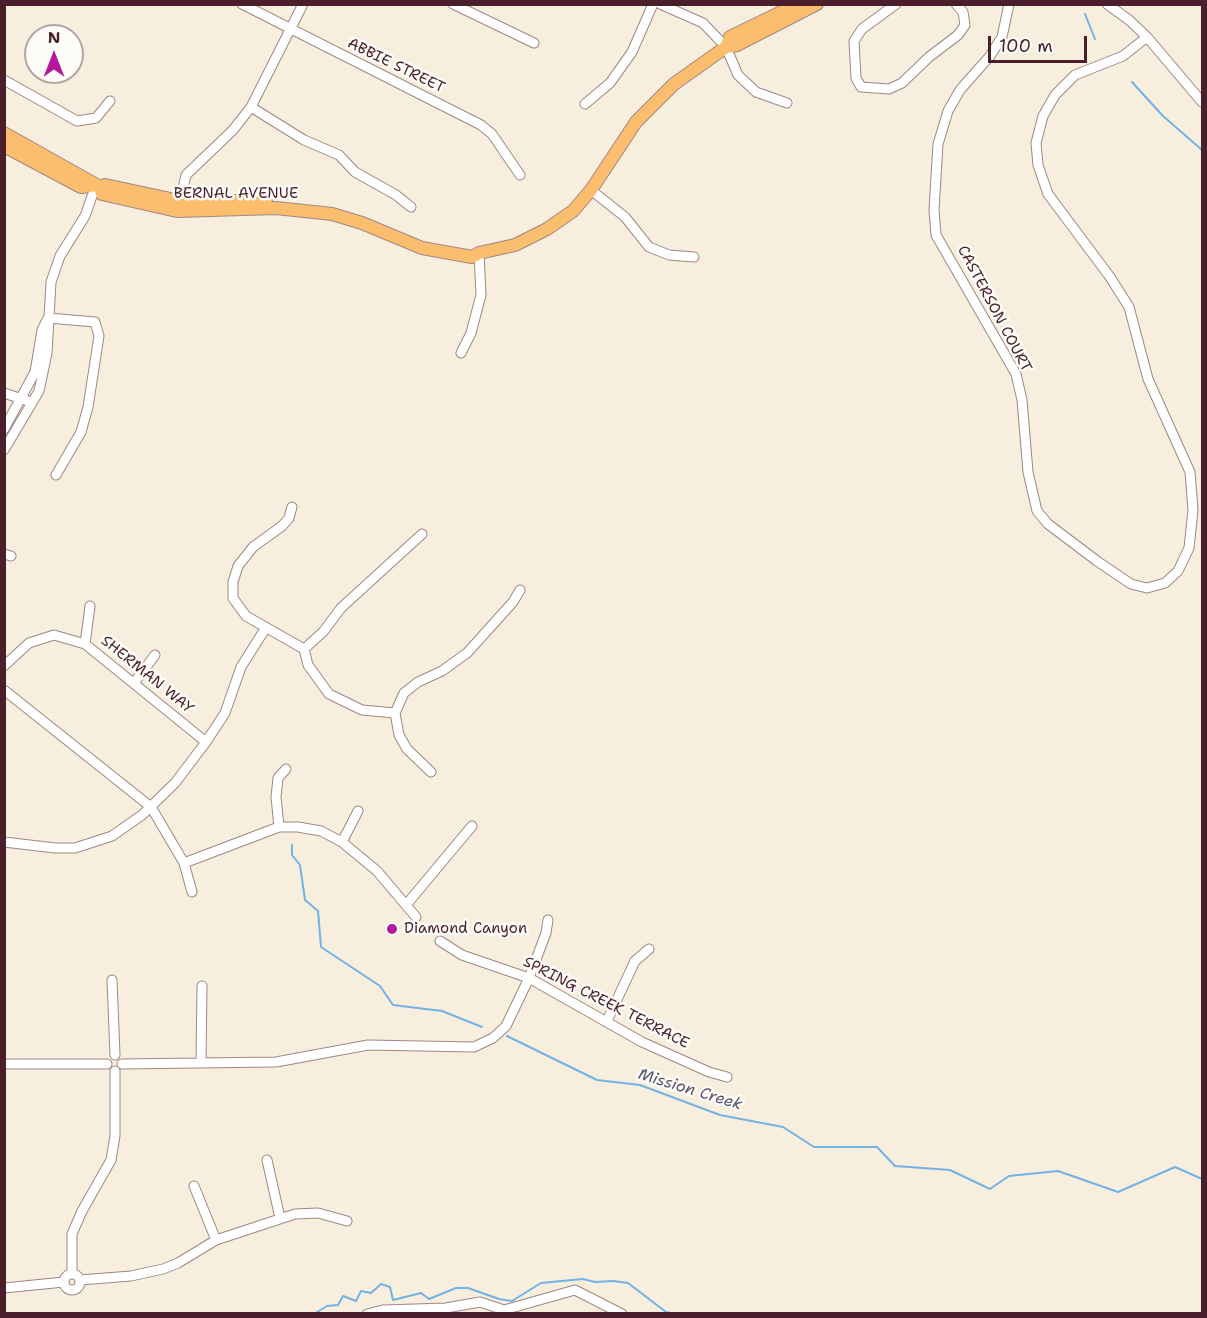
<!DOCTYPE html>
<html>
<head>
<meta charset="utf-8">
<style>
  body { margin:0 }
  #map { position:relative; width:1207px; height:1318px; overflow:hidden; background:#f8eedd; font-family:"Shantell Sans",sans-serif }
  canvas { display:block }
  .frame { position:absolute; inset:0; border:6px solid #4a1f2b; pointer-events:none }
  .north { position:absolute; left:24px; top:24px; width:60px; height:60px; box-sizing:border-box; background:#fdfcf7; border:2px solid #b5a4a5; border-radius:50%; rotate:0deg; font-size:16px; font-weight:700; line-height:24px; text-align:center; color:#4a1f2b }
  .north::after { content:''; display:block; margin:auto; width:21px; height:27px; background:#b5179e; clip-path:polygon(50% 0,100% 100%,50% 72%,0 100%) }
  .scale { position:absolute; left:988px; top:36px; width:99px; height:27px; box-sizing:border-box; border:3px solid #4a1f2b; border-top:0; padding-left:8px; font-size:18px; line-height:21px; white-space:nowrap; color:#4a1f2b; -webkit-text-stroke:4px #fdfcf7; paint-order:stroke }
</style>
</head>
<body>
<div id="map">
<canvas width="1207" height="1318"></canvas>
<div class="frame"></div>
<div class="north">N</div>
<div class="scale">100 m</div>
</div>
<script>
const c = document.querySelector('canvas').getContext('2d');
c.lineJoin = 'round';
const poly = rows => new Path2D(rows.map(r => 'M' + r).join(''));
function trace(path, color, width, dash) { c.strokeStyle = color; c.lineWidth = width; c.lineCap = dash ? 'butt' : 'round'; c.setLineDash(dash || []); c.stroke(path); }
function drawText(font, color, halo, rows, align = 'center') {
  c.font = font + ' "Shantell Sans",sans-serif'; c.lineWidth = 5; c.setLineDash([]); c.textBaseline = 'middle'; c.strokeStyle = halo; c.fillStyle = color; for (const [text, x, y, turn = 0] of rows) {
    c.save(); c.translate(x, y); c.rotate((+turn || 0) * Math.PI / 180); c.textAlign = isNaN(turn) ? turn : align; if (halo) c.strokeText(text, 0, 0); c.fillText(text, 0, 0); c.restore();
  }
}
trace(poly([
  [1085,14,1095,39],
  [1132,82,1163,116,1202,150],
  [292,845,292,855,300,865,305,900,318,911,321,947,380,986,393,1005,442,1011,482,1027],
  [507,1036,597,1080,640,1085,720,1115,783,1127,814,1147,877,1147,895,1166,950,1170,990,1189,1009,1176,1058,1171,1118,1192,1175,1167,1202,1179],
  [314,1314,327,1306,338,1305,343,1296,356,1301,361,1291,371,1293,381,1284,390,1287,393,1300,421,1293,429,1299,456,1288,468,1288,499,1299,512,1301,541,1283,583,1279,595,1282,613,1281,628,1283,666,1312,676,1314]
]), '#72b2e6', 2);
const minor = poly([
  [242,4,481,125,492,134,520,175],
  [453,4,534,43],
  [660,4,703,23,726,47,738,75,756,92,787,103],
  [896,4,862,29,854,41,856,78,861,87,889,89,902,83,929,57,958,35,965,25,963,12,956,4],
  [1009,4,1002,37,990,56,960,90,948,111,938,144,934,210,936,235,1016,374,1022,400,1028,472,1037,511,1048,524,1097,561,1131,584,1147,588,1165,583,1178,571,1189,548,1193,510,1190,472,1148,379,1129,307,1110,277,1048,194,1038,165,1036,143,1043,116,1055,95,1075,75,1123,56,1147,37],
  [1107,4,1129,20,1147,37,1202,102],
  [4,80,77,121,96,118,110,101],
  [585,104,610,83,632,52,653,4],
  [251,107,304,140,339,155,355,172,396,195,411,207],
  [591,190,625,217,649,247,669,255,694,257],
  [180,201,186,175,233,130,251,107,303,4],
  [48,318,95,322,99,336,88,407,81,432,56,475],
  [461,353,471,333,481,295,479,253],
  [4,393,28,401],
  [4,429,35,372,42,330,48,318],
  [4,450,39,391,47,353,51,282,60,256,85,216,96,185],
  [292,507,289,518,282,526,253,547,238,566,233,582,233,598,246,616,304,649,308,665,329,694,362,710,395,713,399,735,407,749,431,772],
  [4,554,11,556],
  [85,644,90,606],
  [304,649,323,632,341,608,422,534],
  [4,666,29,643,54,635,85,644,206,742],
  [134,683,155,655],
  [4,690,151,807,184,863,192,892],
  [395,713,404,693,418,682,442,671,467,653,513,602,520,590],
  [279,827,276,797,278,778,286,769],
  [4,842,55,848,75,848,112,836,142,815,175,783,206,742,225,713,241,667,265,629],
  [342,842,358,811],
  [184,863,279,827,298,827,321,831,342,842,377,871,416,917],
  [406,905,472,826],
  [440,941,462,955,529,978,642,1042,709,1072,727,1077],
  [112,980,115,1055],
  [607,1021,635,961,649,949],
  [201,1063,202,986],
  [4,1064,107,1064],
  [122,1064,276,1062,368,1045,474,1047,493,1038,506,1026,529,978,546,933,548,920],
  [267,1160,280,1218],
  [194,1186,216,1240],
  [72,1274,72,1234,82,1211,111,1160,115,1136,115,1071],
  '64 1282a8 8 0 1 1 16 0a8 8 0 1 1-16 0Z',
  [80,1280,131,1276,163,1269,178,1263,216,1240,295,1214,318,1213,347,1221],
  [4,1288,64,1282],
  [367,1314,383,1310,446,1308,480,1302,504,1310,575,1290,622,1314]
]);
const major = poly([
  [726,47,730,37,798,4],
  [4,133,100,187,105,185,180,201,266,201],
  [4,146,81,187,96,185],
  [100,187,102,194,177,211,276,208,332,214,362,223,422,248,472,257,479,253,515,245,547,229,573,211,591,190,636,122,674,84,726,47,737,45,817,4]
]);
trace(minor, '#a18684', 11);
trace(major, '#a18684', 14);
trace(minor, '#fff', 9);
trace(major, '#fbbe6e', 12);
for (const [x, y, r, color] of [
  [392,929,6,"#b5179e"]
]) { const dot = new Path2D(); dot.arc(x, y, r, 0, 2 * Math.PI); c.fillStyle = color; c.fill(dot); trace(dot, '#fdfcf7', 2); }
drawText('15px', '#4a1f2b', '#fdfcf7', [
  ["ABBIE STREET",396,66,26],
  ["BERNAL AVENUE",236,194],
  ["CASTERSON COURT",994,309,62],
  ["SHERMAN WAY",147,675,39],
  ["SPRING CREEK TERRACE",606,1003,27]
]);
drawText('15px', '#4a1f2b', '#fdfcf7', [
  ["Diamond Canyon",404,929]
], 'left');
drawText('italic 16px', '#58526c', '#fdfcf7', [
  ["Mission Creek",690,1090,17]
]);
</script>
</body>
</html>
